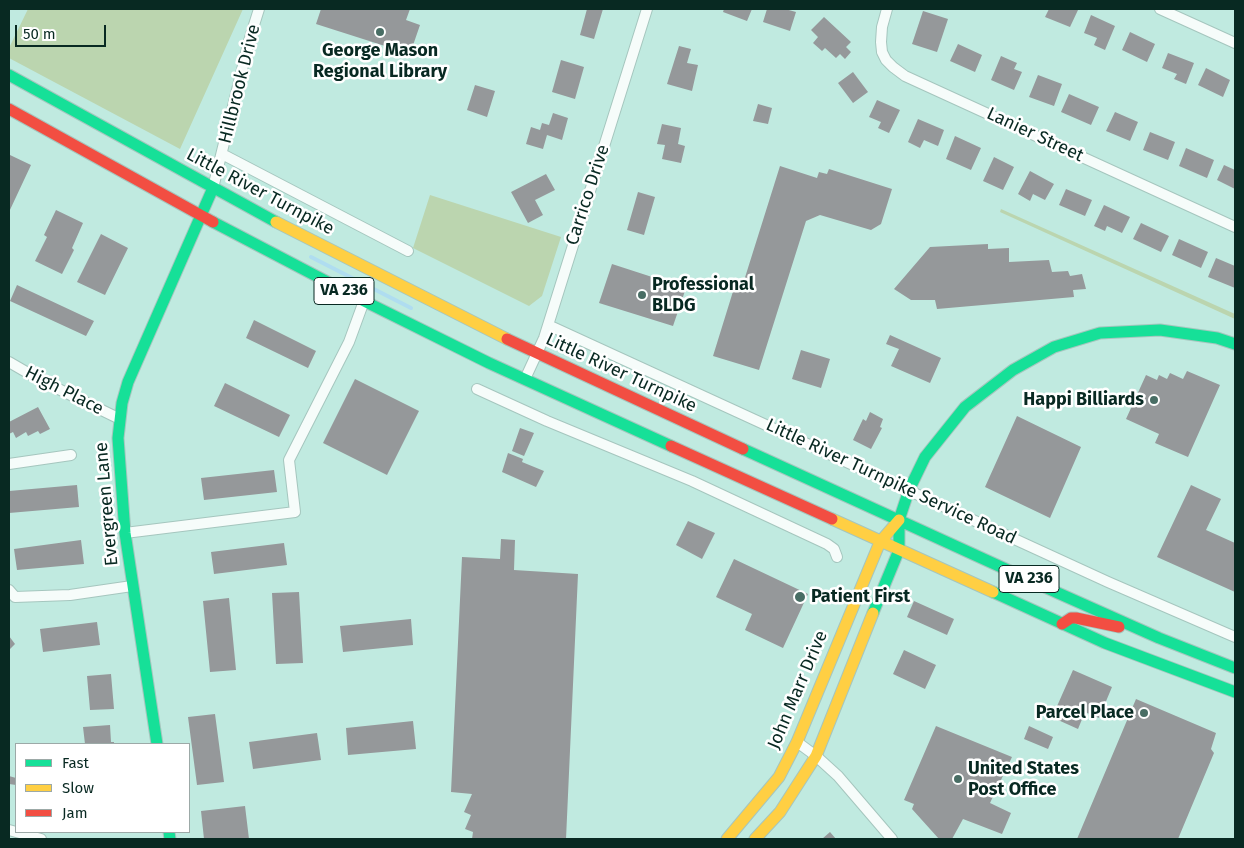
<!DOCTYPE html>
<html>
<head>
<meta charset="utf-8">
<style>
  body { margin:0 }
  #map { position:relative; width:1244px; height:848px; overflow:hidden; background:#c0eae0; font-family:"Fira Sans",sans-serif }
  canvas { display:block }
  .frame { position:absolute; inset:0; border:10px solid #082922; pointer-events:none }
  .legend { position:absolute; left:15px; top:743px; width:175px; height:90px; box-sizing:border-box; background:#fff; border:1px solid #9ca9a7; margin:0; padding:6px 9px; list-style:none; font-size:15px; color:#082922 }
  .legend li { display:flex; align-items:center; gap:10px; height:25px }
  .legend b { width:25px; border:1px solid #9ca9a7 }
  .scale { position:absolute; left:15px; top:25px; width:91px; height:22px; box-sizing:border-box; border:2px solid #082922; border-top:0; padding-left:6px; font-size:15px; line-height:18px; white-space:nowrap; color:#082922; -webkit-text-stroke:4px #fff; paint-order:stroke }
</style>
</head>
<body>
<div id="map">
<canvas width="1244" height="848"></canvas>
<div class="frame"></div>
<ul class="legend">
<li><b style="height:6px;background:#16e098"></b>Fast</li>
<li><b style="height:6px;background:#ffcf43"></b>Slow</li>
<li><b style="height:6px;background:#f24e42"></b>Jam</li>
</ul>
<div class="scale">50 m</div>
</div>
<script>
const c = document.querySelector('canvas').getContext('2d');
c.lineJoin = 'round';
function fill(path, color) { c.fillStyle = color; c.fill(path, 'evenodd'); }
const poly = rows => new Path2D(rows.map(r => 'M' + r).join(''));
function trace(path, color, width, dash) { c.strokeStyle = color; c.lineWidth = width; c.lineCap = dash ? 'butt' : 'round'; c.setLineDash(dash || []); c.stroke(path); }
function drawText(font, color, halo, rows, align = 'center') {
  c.font = font + ' "Fira Sans",sans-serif'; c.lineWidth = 5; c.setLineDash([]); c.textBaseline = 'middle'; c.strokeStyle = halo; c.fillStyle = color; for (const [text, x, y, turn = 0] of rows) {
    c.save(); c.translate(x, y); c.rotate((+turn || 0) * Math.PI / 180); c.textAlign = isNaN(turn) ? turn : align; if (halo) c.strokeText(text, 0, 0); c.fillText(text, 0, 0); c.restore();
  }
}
fill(poly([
  [28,9,243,9,180,149,9,58,9,48],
  [430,195,561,237,542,296,529,306,413,248],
  [1001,209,1235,314,1235,319,1000,212]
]), '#bbd5af');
trace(poly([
  [311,257,411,308]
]), '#afddf0', 4);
fill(poly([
  [321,9,410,9,406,20,420,25,410,54,316,24],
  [587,9,603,9,594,39,580,35],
  [724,9,752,9,747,21,723,12],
  [767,9,785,9,796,12,790,31,763,22],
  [1049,9,1076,9,1078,10,1070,27,1045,17],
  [923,11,948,19,937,52,912,44],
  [1091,15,1115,26,1105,50,1094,45,1097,38,1084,33],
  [824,17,851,42,846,47,851,52,845,59,840,54,836,58,825,48,822,51,813,43,818,37,811,30],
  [1130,32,1155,44,1147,62,1122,50],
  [958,44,982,55,975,72,950,61],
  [679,46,691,49,687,63,698,65,692,91,667,84],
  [1168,53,1194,63,1186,84,1174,79,1177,74,1162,68],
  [1001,56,1017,63,1014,69,1022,72,1014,90,991,80],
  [561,60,584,67,575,99,552,92],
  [1206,68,1230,80,1223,97,1198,85],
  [853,72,868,92,853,103,838,83],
  [1038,75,1062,84,1054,106,1029,97],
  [475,85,495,91,487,117,467,110],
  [1069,94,1099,107,1091,125,1061,112],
  [877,100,900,110,889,133,878,128,881,122,869,117],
  [758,104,772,108,768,124,753,121],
  [1115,112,1138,122,1130,141,1106,131],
  [553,113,568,118,562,140,547,135,543,149,526,144,531,127,540,130,542,123,549,125],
  [918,119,944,130,938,146,924,140,920,148,908,142],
  [662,124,681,128,678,144,685,146,681,163,662,159,665,145,657,144],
  [1150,132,1175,142,1168,160,1143,150],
  [955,136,981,148,971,170,946,159],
  [1186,148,1214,160,1207,178,1179,166],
  [10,155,31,165,9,212,9,159],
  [994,157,1014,167,1003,190,983,181],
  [1224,165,1235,170,1235,189,1217,180],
  [780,166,817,178,819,172,827,174,829,169,892,189,881,224,871,230,820,215,806,221,759,370,713,356,735,285,742,287],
  [1030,171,1054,184,1045,200,1033,194,1030,201,1018,194],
  [546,174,555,190,535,200,543,215,528,223,511,192],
  [1066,189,1092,200,1085,216,1059,205],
  [638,192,655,197,644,235,627,230],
  [1104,205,1130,217,1122,233,1107,226,1105,231,1094,226],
  [56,210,83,223,72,248,74,250,62,274,35,261,47,237,44,235],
  [1141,223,1169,236,1161,252,1133,239],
  [101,234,128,248,105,295,77,282],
  [1179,239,1208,252,1201,268,1172,255],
  [988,244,988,249,1009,248,1009,262,1049,260,1052,272,1068,271,1070,276,1082,274,1086,289,1073,290,1074,297,937,309,935,300,911,300,894,289,930,247],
  [1216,258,1235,266,1235,288,1208,277],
  [612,264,686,288,673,326,599,303],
  [17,285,94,321,86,336,10,301],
  [254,320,316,351,308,368,246,338],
  [890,335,941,358,930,383,891,366,899,349,886,344],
  [801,350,830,359,821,388,792,379],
  [1187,371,1220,385,1188,457,1155,443,1159,434,1126,419,1146,375,1157,380,1159,375,1167,379,1170,373,1183,379],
  [355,379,419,411,387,475,323,443],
  [225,383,290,415,279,437,214,406],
  [38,407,50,429,40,434,38,431,28,436,26,432,16,438,13,432,9,434,9,422],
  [870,412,883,419,880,427,882,428,871,449,853,440,863,419,866,421],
  [1017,416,1081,447,1050,518,985,487],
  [520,428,534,433,524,456,512,451],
  [508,453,523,459,522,462,544,471,536,487,502,472],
  [274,470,277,492,204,500,201,478],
  [77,485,79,507,9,513,9,491],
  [1191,485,1221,499,1206,530,1235,543,1235,592,1157,557],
  [688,521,715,533,702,559,676,545],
  [501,539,515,540,514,570,578,574,566,839,472,839,473,832,465,829,471,815,464,812,472,794,451,792,462,557,500,559],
  [81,540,84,564,17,570,14,549],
  [284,543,287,565,214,574,211,552],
  [734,559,808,594,783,648,745,630,752,614,716,597],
  [299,592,303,663,276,664,272,593],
  [229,598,236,670,210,672,203,601],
  [914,601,954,619,947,635,907,617],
  [411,619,413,645,343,652,340,626],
  [97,622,100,645,43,652,40,629],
  [9,636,15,644,9,650],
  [904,650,936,665,925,689,893,674],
  [1073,670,1112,687,1099,718,1085,712,1078,729,1058,720,1060,715,1054,713],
  [111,674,114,709,90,710,87,676],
  [1136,699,1216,733,1211,749,1214,753,1178,839,1077,839],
  [215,714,224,782,197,785,188,717],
  [413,721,416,749,348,755,346,728],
  [110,725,111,742,114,742,114,744,85,744,83,727],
  [936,726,1012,757,990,803,1011,813,1002,834,963,819,952,839,939,839,912,809,914,804,904,800],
  [1029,726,1053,737,1048,749,1024,739],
  [317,733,321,760,253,769,249,742],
  [9,776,16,778,16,785,9,784],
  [245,806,249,839,204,839,201,811],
  [830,832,836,839,822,839]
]), '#95989a');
const street = poly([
  [887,9,882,27,881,42,882,52,886,60,893,67,905,76,1235,227],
  [1160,9,1235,43],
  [222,154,408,251],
  [213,188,249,41,259,9],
  [548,325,1108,582,1235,637],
  [9,362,40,380,120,419],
  [525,379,544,338,647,9],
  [477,389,547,421,692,481,827,544,834,549,837,557],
  [9,464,71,455],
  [125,533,295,512,289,460,349,342,364,301],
  [9,590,15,597,70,595,132,586],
  [797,742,816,756,838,776,892,839],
  [9,830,41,839]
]);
const fast = poly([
  [9,75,276,222],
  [213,222,364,301,489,363,671,446],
  [743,449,1058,593,1159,638,1235,668],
  [993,592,1105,643,1235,692],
  [873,613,899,550,899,520,909,490,925,457,965,407,1013,370,1054,347,1100,333,1160,330,1217,338,1235,344],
  [157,744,125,533,118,438,122,403,128,382,213,188],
  [169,832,170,839]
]);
const slow = poly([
  [276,222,507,339],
  [832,519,993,592],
  [727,839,779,777,797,742,880,542,899,520],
  [755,839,780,812,816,756,873,613]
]);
const jam = poly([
  [9,109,213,222],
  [507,339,743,449],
  [671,446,832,519],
  [1062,624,1071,618,1076,618,1119,627]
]);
trace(street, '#a5c6be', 12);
trace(fast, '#a5c6be', 13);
trace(slow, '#a5c6be', 13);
trace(jam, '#a5c6be', 13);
trace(street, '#f6fcfa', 10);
trace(fast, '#16e098', 11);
trace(slow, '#ffcf43', 11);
trace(jam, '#f24e42', 11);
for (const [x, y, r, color] of [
  [380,32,5,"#486d64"],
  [642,295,5,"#486d64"],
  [1154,400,5,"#486d64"],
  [800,597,6,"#486d64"],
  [1144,713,5,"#486d64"],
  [958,779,5,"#486d64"]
]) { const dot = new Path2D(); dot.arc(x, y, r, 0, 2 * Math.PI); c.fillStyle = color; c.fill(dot); trace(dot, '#fff', 2); }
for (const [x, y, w] of [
  [344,291,60],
  [1029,579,60]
]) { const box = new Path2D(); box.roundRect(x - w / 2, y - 13.5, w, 27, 4); c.fillStyle = '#fff'; c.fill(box); trace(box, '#082922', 1); }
drawText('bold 16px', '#082922', null, [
  ["VA 236",344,291],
  ["VA 236",1029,579]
]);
drawText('bold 18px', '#082922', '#fff', [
  ["George Mason",380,51,"center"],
  ["Regional Library",380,72,"center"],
  ["Professional",652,285],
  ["BLDG",652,306],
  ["Happi Billiards",1144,400,"right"],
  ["Patient First",811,597],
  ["Parcel Place",1134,713,"right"],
  ["United States",968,769],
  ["Post Office",968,790]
], 'left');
drawText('18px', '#082922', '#fff', [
  ["Hillbrook Drive",240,84,-76],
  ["Lanier Street",1035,135,25],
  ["Little River Turnpike",260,192,28],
  ["Carrico Drive",588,195,-72],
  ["Little River Turnpike",621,373,25],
  ["High Place",64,391,27],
  ["Little River Turnpike Service Road",891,482,25],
  ["Evergreen Lane",107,504,-95],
  ["John Marr Drive",798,690,-67]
]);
</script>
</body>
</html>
